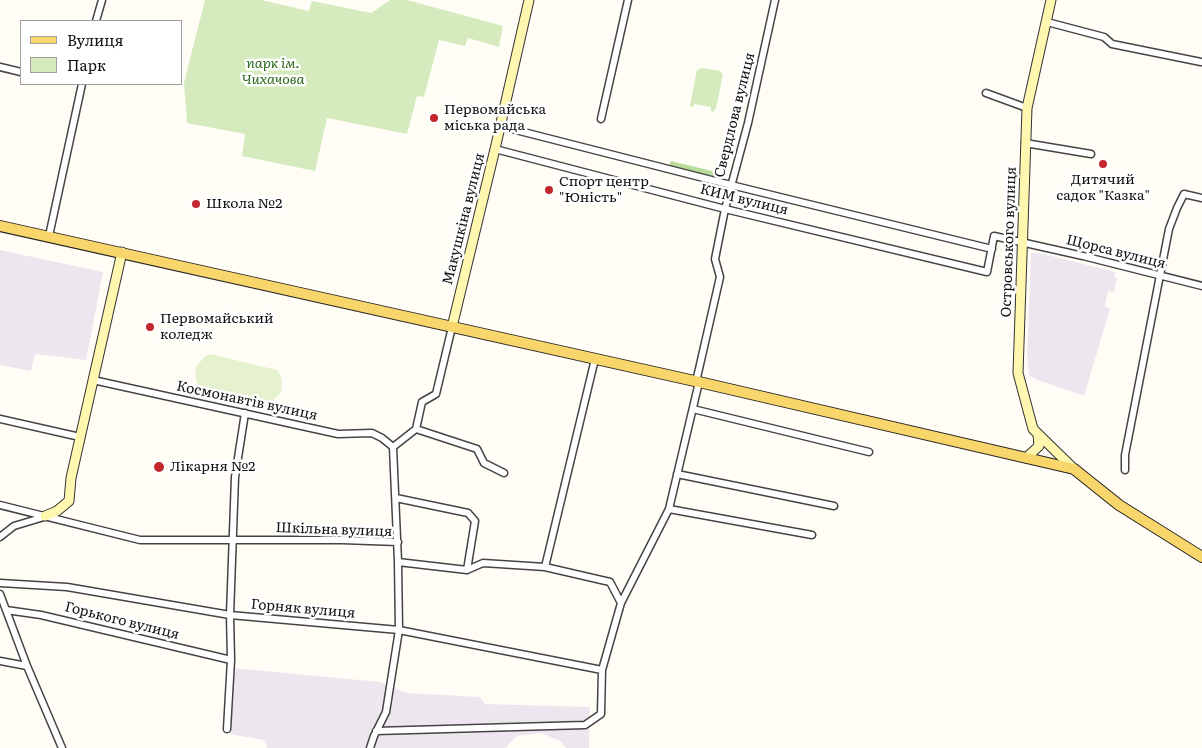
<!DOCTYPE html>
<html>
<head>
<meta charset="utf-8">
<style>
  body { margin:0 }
  #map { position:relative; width:1202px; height:748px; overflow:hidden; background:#fffdf5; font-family:Literata,serif }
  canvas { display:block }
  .legend { position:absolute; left:20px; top:20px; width:162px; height:65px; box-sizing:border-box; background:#fff; border:1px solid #a0a0a0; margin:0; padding:6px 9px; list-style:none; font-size:15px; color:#111 }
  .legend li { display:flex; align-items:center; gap:10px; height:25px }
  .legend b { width:25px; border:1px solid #a0a0a0 }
</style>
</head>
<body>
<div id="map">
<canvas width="1202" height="748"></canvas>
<ul class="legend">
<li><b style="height:6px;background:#f9d66b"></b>Вулиця</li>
<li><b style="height:14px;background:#d5ebbd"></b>Парк</li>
</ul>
</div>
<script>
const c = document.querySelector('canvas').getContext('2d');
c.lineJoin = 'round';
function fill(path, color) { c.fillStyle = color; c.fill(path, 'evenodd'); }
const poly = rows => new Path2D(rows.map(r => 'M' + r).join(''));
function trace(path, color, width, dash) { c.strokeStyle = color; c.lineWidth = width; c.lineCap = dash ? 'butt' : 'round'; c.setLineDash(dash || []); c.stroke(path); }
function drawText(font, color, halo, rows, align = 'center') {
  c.font = font + ' Literata,serif'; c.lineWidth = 5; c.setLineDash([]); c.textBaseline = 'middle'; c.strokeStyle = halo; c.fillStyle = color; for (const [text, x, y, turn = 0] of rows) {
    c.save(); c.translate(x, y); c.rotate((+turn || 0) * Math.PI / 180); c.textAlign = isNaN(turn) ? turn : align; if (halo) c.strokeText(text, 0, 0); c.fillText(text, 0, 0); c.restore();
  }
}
fill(poly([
  [0,250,103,272,86,360,35,354,31,371,0,365],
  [1031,253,1040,253,1115,272,1114,277,1117,278,1114,292,1108,291,1105,306,1110,309,1084,396,1035,379,1029,375,1027,356],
  [233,668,380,682,407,693,480,697,485,704,590,707,589,748,566,748,560,741,541,733,517,736,505,748,267,748,264,740,229,734]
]), '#eee6ef');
fill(poly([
  [205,0,261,0,309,11,312,1,371,13,390,0,407,0,503,26,499,47,468,38,465,46,439,40,424,97,417,96,407,134,327,118,315,171,242,156,245,134,187,123,184,82],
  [702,68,720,71,723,75,716,108,713,112,711,111,711,107,695,104,693,107,691,107,690,105,697,70]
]), '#d5ebbd');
fill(poly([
  [671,161,720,173,719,178,669,166]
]), '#b9dc9c');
fill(poly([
  [210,354,277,370,281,377,282,384,281,392,277,397,270,402,201,390,197,383,195,375,196,367,204,357]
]), '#e6f2cf');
const street = poly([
  [96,21,102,0],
  [1047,22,1104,37,1112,44,1201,62],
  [0,67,21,72],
  [986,93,1027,108],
  [601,119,628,0],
  [500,126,731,185,992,249],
  [1025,143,1091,154],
  [495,149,725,209,987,272,994,236,1083,256,1202,286],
  [49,236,82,84],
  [452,327,436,394,422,402,416,429,393,447,398,562,467,570,483,563,545,567,610,582,621,603],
  [93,380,338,434,372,433,382,438,393,447],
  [696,382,720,277,715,259,725,209,748,123,775,0],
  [693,409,869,452],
  [0,419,80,437],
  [416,429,477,449,484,463,504,473],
  [1125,470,1125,455,1169,229,1177,208,1184,194,1202,198],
  [677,474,834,506],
  [396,498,468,513,475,521,467,570],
  [0,505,140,540,342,540,398,542],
  [669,509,812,535],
  [0,537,14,526,44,517],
  [545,567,595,359],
  [0,583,67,587,230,615,399,630,602,670],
  [0,594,27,666,62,748],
  [6,610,41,615,231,660],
  [0,661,27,666],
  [227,729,231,660,230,615,235,477,245,413],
  [376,731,585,725,601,714,602,670,621,603,669,509,699,382],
  [370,748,374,736,386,712,399,630,398,562]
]);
const secondary = poly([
  [1051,0,1027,108,1018,373,1033,429,1074,469],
  [452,327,495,149,529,0],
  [1026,458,1039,446,1038,434],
  [45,516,57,511,69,501,71,478,122,252]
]);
const primary = poly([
  [0,226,699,382,1074,469,1119,505,1202,557]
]);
trace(street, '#444', 9);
trace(secondary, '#333', 11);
trace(primary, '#222', 12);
trace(street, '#fff', 6);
trace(secondary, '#fff6b0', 9);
trace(primary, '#f9d66b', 10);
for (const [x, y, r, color] of [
  [434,118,5,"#c4262e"],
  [1103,164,5,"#c4262e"],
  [549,190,5,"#c4262e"],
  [196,204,5,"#c4262e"],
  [150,327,5,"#c4262e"],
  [159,467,6,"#c4262e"]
]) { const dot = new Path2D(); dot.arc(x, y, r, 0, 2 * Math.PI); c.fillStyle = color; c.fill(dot); trace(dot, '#fff', 2); }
drawText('italic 14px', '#2f6b1f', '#fff', [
  ["парк ім.",273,64],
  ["Чихачова",273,80]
]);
drawText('14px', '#111', '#fff', [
  ["Первомайська",444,110],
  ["міська рада",444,126],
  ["Дитячий",1103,180,"center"],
  ["садок \"Казка\"",1103,196,"center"],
  ["Спорт центр",559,182],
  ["\"Юність\"",559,198],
  ["Школа №2",206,204],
  ["Первомайський",160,319],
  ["коледж",160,335],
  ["Лікарня №2",170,467]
], 'left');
drawText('14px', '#111', '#fff', [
  ["Свердлова вулиця",735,115,-76],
  ["КИМ вулиця",744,200,14],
  ["Макушкіна вулиця",464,219,-76],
  ["Островського вулиця",1009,242,-88],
  ["Щорса вулиця",1116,252,14],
  ["Космонавтів вулиця",247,401,12],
  ["Шкільна вулиця",334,530,2],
  ["Горняк вулиця",303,609,5],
  ["Горького вулиця",122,621,14]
]);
</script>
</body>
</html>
